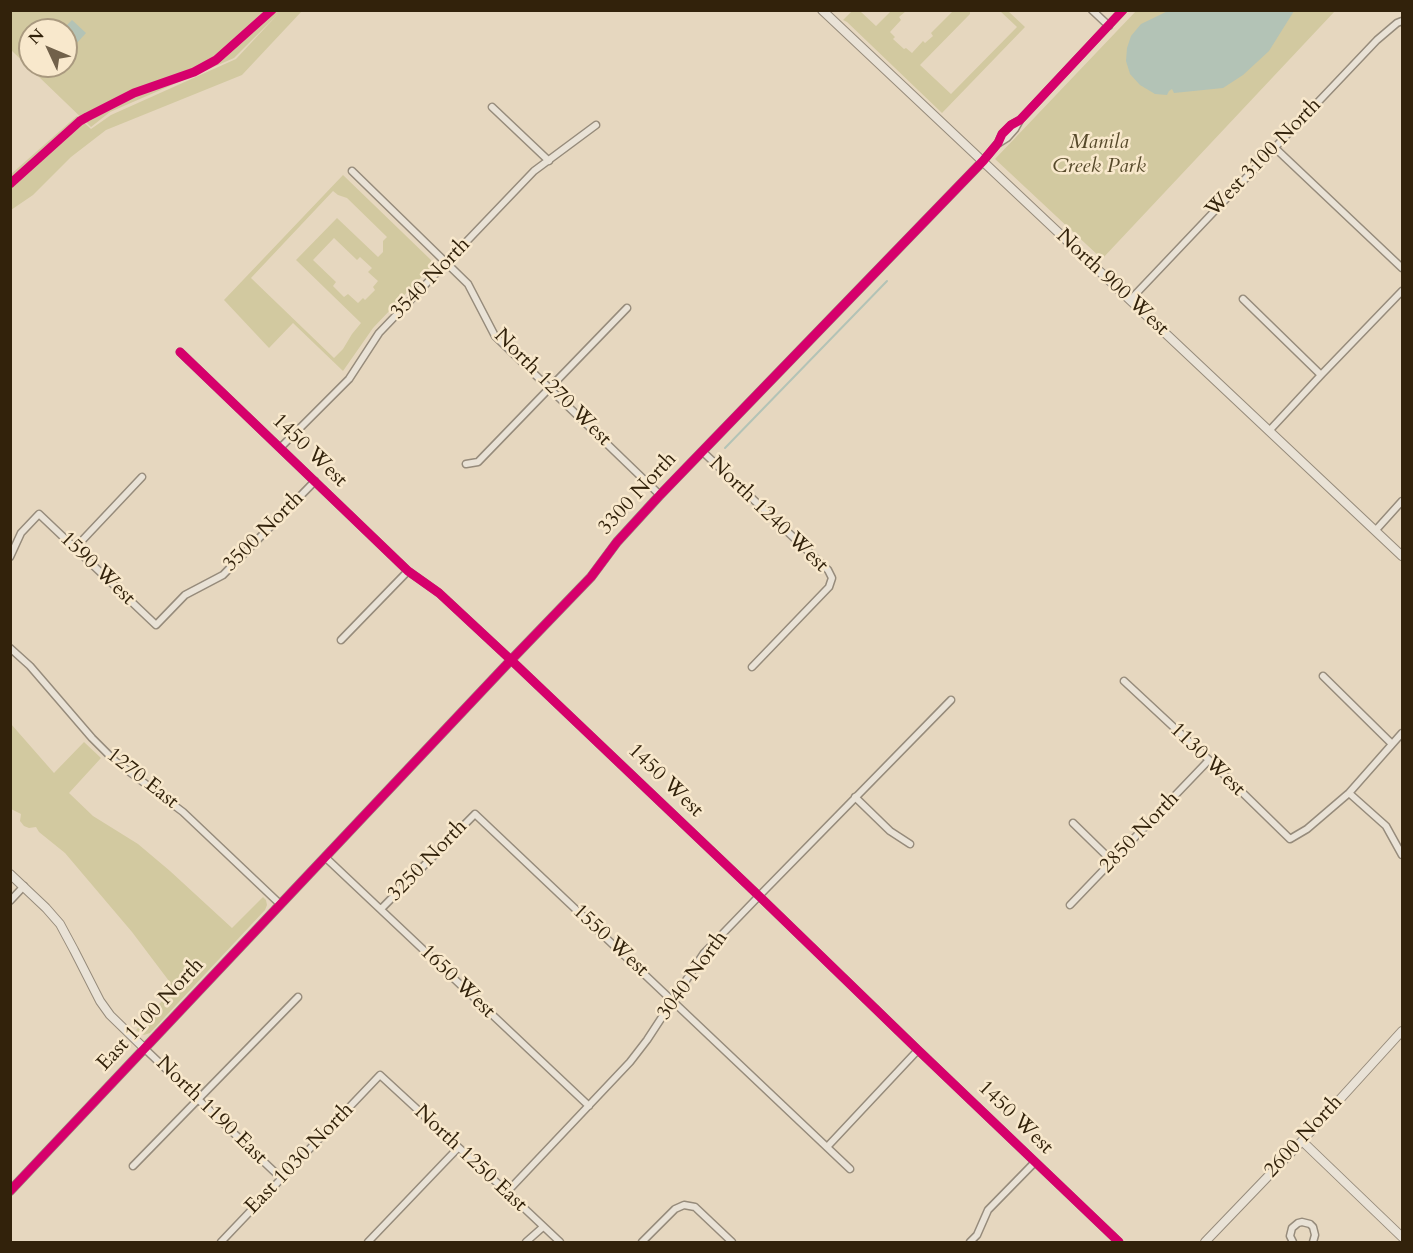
<!DOCTYPE html>
<html>
<head>
<meta charset="utf-8">
<style>
  body { margin:0 }
  #map { position:relative; width:1413px; height:1253px; overflow:hidden; background:#e6d7bf; font-family:Cardo,serif }
  canvas { display:block }
  .frame { position:absolute; inset:0; border:12px solid #32220b; pointer-events:none }
  .north { position:absolute; left:18px; top:18px; width:60px; height:60px; box-sizing:border-box; background:#f8e8cc; border:2px solid #a9997f; border-radius:50%; rotate:314deg; font-size:16px; font-weight:700; line-height:24px; text-align:center; color:#32220b }
  .north::after { content:''; display:block; margin:auto; width:21px; height:27px; background:#71614a; clip-path:polygon(50% 0,100% 100%,50% 72%,0 100%) }
</style>
</head>
<body>
<div id="map">
<canvas width="1413" height="1253"></canvas>
<div class="frame"></div>
<div class="north">N</div>
</div>
<script>
const c = document.querySelector('canvas').getContext('2d');
c.lineJoin = 'round';
function fill(path, color) { c.fillStyle = color; c.fill(path, 'evenodd'); }
const poly = rows => new Path2D(rows.map(r => 'M' + r).join(''));
function trace(path, color, width, dash) { c.strokeStyle = color; c.lineWidth = width; c.lineCap = dash ? 'butt' : 'round'; c.setLineDash(dash || []); c.stroke(path); }
function drawText(font, color, halo, rows, align = 'center') {
  c.font = font + ' Cardo,serif'; c.lineWidth = 5; c.setLineDash([]); c.textBaseline = 'middle'; c.strokeStyle = halo; c.fillStyle = color; for (const [text, x, y, turn = 0] of rows) {
    c.save(); c.translate(x, y); c.rotate((+turn || 0) * Math.PI / 180); c.textAlign = isNaN(turn) ? turn : align; if (halo) c.strokeText(text, 0, 0); c.fillText(text, 0, 0); c.restore();
  }
}
fill(poly([
  [280,10,302,11,242,75,106,130,71,157,33,195,11,210,10,175,77,116,91,129,111,115,236,59,279,13,234,58,110,112,91,127,11,50,11,11],
  [30,30,66,30,66,66,30,66],
  [852,11,862,11,861,12,876,26,891,11,906,11,899,17,901,20,890,32,895,37,893,39,904,49,906,48,912,53,923,41,925,43,933,36,931,33,953,11,970,11,970,14,920,65,951,94,1017,27,1000,11,1008,11,1025,27,942,113,847,22,843,20],
  [1136,11,1335,11,1102,259,995,159],
  [343,175,431,260,432,266,373,328,343,371,293,323,269,348,224,300],
  [333,191,338,195,347,198,387,237,383,241,383,252,378,257,337,218,296,260,361,323,352,334,343,349,334,358,251,278],
  [334,238,357,260,360,257,372,268,368,272,378,281,373,287,375,290,365,300,363,298,358,303,348,294,344,297,333,286,336,282,313,260],
  [11,724,54,773,84,742,101,758,69,793,93,816,138,844,170,871,232,928,263,897,266,900,267,905,265,910,150,1033,144,1035,136,1030,163,1000,169,981,132,932,65,853,39,832,36,827,29,828,24,826,20,821,21,814,11,809]
]), '#d2c9a0');
fill(poly([
  [1170,10,1294,10,1294,11,1269,51,1243,75,1223,88,1174,93,1172,89,1169,91,1167,95,1155,94,1140,85,1130,74,1126,61,1127,48,1131,36,1141,24],
  [72,20,86,33,75,45,66,37,66,30,62,30]
]), '#b3c3b6');
trace(poly([
  [725,448,887,281]
]), '#b3c3b6', 2);
const minor = poly([
  [1092,10,1109,26],
  [492,107,549,161],
  [999,143,1007,138,1015,129,1020,120],
  [1274,147,1402,268],
  [983,161,998,143,1002,134,1011,125,1020,120,1123,10],
  [352,171,468,284,495,336,660,495],
  [1243,299,1321,375],
  [1130,300,1377,40,1397,23,1402,21],
  [180,352,408,571,439,593,511,660,759,896,918,1050,1119,1242],
  [1269,431,1321,375,1402,291],
  [280,448,349,379,379,333,534,171,596,125],
  [703,452,828,570,832,578,829,587,752,667],
  [466,464,478,462,627,308],
  [1375,531,1402,501],
  [75,548,142,477],
  [10,557,21,533,39,514,156,625,185,595,223,575,315,481],
  [341,640,408,571],
  [10,648,30,666,92,738,115,761,183,812,280,904],
  [1323,676,1392,744],
  [1124,681,1209,760,1290,839,1307,829,1349,793,1402,733],
  [1349,793,1386,826,1402,855],
  [855,797,890,831,910,844],
  [1073,823,1112,861],
  [325,857,589,1106],
  [10,901,24,886],
  [1070,905,1209,760],
  [381,909,475,814,850,1169],
  [145,1049,282,1179],
  [827,1147,918,1050],
  [133,1166,298,997],
  [507,1192,630,1062,647,1040,704,953,759,896,951,700],
  [221,1242,380,1075,507,1192,560,1242],
  [368,1242,458,1148],
  [526,1242,543,1227],
  [642,1242,675,1209,684,1205,695,1207,732,1242],
  [970,1242,977,1235,988,1210,1035,1162],
  [1293,1242,1290,1236,1292,1228,1298,1223,1302,1222,1310,1224,1313,1227,1315,1235,1313,1242]
]);
const tertiary = poly([
  [822,10,1402,556],
  [10,874,46,908,60,924,74,950,100,1001,110,1015,145,1049],
  [1302,1141,1402,1237],
  [10,1191,511,660,591,577,617,542,660,495,983,161],
  [1205,1242,1302,1141,1402,1031]
]);
trace(minor, '#968b7b', 9);
trace(tertiary, '#968b7b', 10);
trace(minor, '#e9e2d6', 6);
trace(tertiary, '#e9e2d6', 8);
trace(poly([
  [10,184,80,121,87,117,134,93,194,72,216,60,272,10],
  [180,352,408,571,439,593,511,660,759,896,918,1050,1119,1242],
  [10,1191,511,660,591,577,617,542,660,495,983,161,998,143,1002,134,1011,125,1020,120,1123,10]
]), '#d6006c', 9);
drawText('italic 21px', '#56492a', '#f8e8cc', [
  ["Manila",1099,143],
  ["Creek Park",1099,167]
]);
drawText('21px', '#32220b', '#f8e8cc', [
  ["West 3100 North",1264,158,-46],
  ["3540 North",431,279,-46],
  ["North 900 West",1112,283,43],
  ["North 1270 West",552,388,45],
  ["1450 West",309,451,44],
  ["3300 North",638,494,-47],
  ["North 1240 West",768,515,44],
  ["3500 North",264,532,-45],
  ["1590 West",97,569,44],
  ["1130 West",1207,760,44],
  ["1270 East",142,779,38],
  ["1450 West",665,781,44],
  ["2850 North",1140,833,-46],
  ["3250 North",428,861,-46],
  ["1550 West",610,941,43],
  ["3040 North",693,976,-54],
  ["1650 West",457,982,44],
  ["East 1100 North",151,1015,-47],
  ["North 1190 East",211,1111,44],
  ["1450 West",1015,1118,44],
  ["2600 North",1304,1137,-47],
  ["East 1030 North",300,1159,-46],
  ["North 1250 East",470,1159,43]
]);
</script>
</body>
</html>
